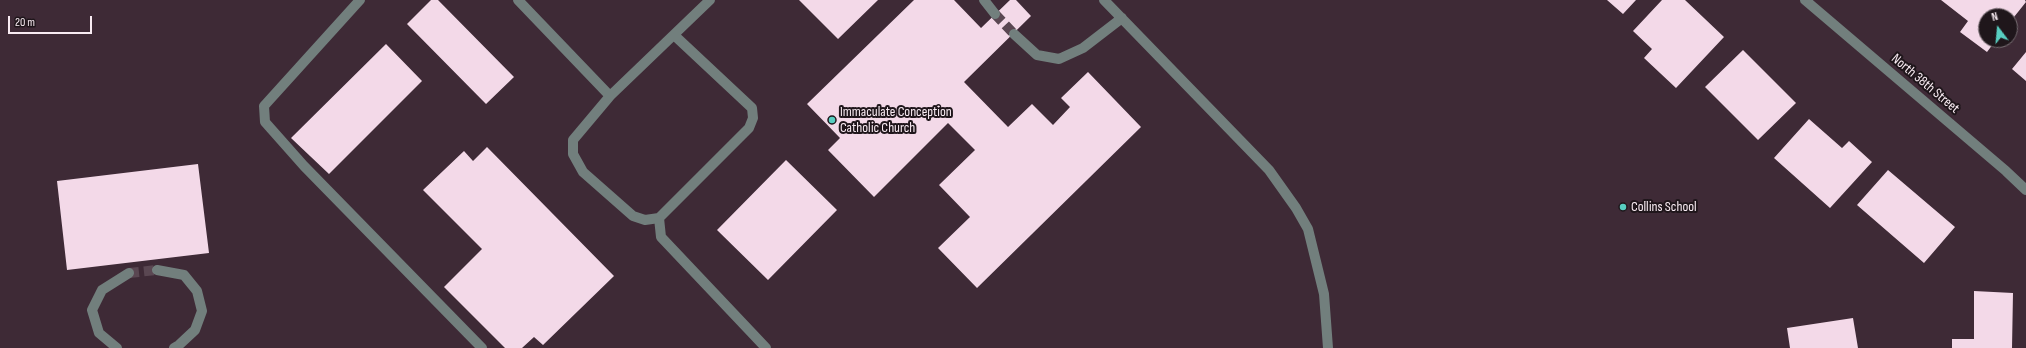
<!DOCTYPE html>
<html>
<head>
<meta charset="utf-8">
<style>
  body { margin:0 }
  #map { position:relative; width:2026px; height:348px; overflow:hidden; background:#3e2a36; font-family:"Sofia Sans Condensed",sans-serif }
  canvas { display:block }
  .north { position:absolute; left:1978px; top:8px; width:40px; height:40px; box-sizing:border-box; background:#1f161b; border:1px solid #766c71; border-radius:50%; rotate:344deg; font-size:11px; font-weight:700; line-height:16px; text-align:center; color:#f9ecf3 }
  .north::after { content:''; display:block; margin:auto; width:14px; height:18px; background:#58cec1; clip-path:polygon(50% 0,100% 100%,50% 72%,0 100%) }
  .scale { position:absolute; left:8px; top:16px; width:84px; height:18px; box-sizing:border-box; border:2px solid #f9ecf3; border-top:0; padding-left:5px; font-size:12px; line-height:14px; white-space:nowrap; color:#f9ecf3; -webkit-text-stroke:3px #1f161b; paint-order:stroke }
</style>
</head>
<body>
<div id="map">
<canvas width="2026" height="348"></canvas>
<div class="north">N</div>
<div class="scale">20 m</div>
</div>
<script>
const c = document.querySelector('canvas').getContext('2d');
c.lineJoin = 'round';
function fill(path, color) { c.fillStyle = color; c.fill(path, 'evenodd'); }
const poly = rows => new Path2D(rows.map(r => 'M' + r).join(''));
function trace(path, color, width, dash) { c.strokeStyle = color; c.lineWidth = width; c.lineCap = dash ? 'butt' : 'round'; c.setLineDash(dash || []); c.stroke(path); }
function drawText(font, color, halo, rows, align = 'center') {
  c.font = font + ' "Sofia Sans Condensed",sans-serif'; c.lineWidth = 4; c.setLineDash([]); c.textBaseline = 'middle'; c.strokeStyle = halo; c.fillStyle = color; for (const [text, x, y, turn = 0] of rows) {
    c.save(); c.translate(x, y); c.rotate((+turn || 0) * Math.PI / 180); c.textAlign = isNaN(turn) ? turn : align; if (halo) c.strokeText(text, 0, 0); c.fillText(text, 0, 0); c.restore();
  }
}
fill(poly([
  [431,0,438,0,514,77,486,104,407,24],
  [799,0,878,0,838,39],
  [914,0,954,0,981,28,1010,0,1016,0,1031,16,964,82,1008,127,1032,104,1053,125,1070,107,1061,98,1088,72,1141,127,977,288,938,248,970,217,939,185,975,150,948,123,874,197,828,150,840,138,807,104],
  [1607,0,1636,0,1623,14],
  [1662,0,1685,0,1724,37,1676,88,1644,58,1652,49,1633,31],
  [1941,0,2025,0,2026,2,2010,22,2010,16,1986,16,1986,40,1996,40,1987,52,1960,32,1968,21],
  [386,44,422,81,329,174,291,138],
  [1743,50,1796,103,1758,140,1705,87],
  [2026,52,2026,81,2012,69],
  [1809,119,1842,148,1849,141,1872,162,1830,208,1774,158],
  [487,147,614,276,543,345,534,337,522,348,505,348,444,287,482,249,423,190,464,151,473,161],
  [786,160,837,210,768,280,717,230],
  [198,164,209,253,67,270,57,181],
  [1888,170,1955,227,1924,263,1857,205],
  [1974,291,2013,293,2012,348,1952,348,1952,339,1974,339],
  [1853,318,1858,348,1790,348,1787,328]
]), '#f3d9e8');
trace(poly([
  [995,14,1014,34],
  [129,273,157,270]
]), '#5a4752', 10, [10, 5]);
trace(poly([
  [360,0,264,106,265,122,304,166,482,348],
  [518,0,610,96,710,0],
  [984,0,995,14],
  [1104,0,1269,170,1296,208,1308,229,1324,294,1328,348],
  [1805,0,2006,171,2026,190],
  [1014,34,1037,55,1059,59,1083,48,1122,18],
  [610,96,573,140,573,154,583,172,633,216,645,220,659,218,749,128,753,118,752,108,674,35],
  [659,218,661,237,766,348],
  [157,270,184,275,197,291,202,311,195,330,179,345,174,348],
  [117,348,99,333,92,310,102,290,129,273]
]), '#727f7d', 10);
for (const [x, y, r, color] of [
  [832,120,4,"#58cec1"],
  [1623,207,4,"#58cec1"]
]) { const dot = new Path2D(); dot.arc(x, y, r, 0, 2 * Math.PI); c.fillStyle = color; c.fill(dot); trace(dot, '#1f161b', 1.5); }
drawText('14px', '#f9ecf3', '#1f161b', [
  ["North 38th Street",1925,84,40]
]);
drawText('14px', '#f9ecf3', '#1f161b', [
  ["Immaculate Conception",840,112],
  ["Catholic Church",840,128],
  ["Collins School",1631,207]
], 'left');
</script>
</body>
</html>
